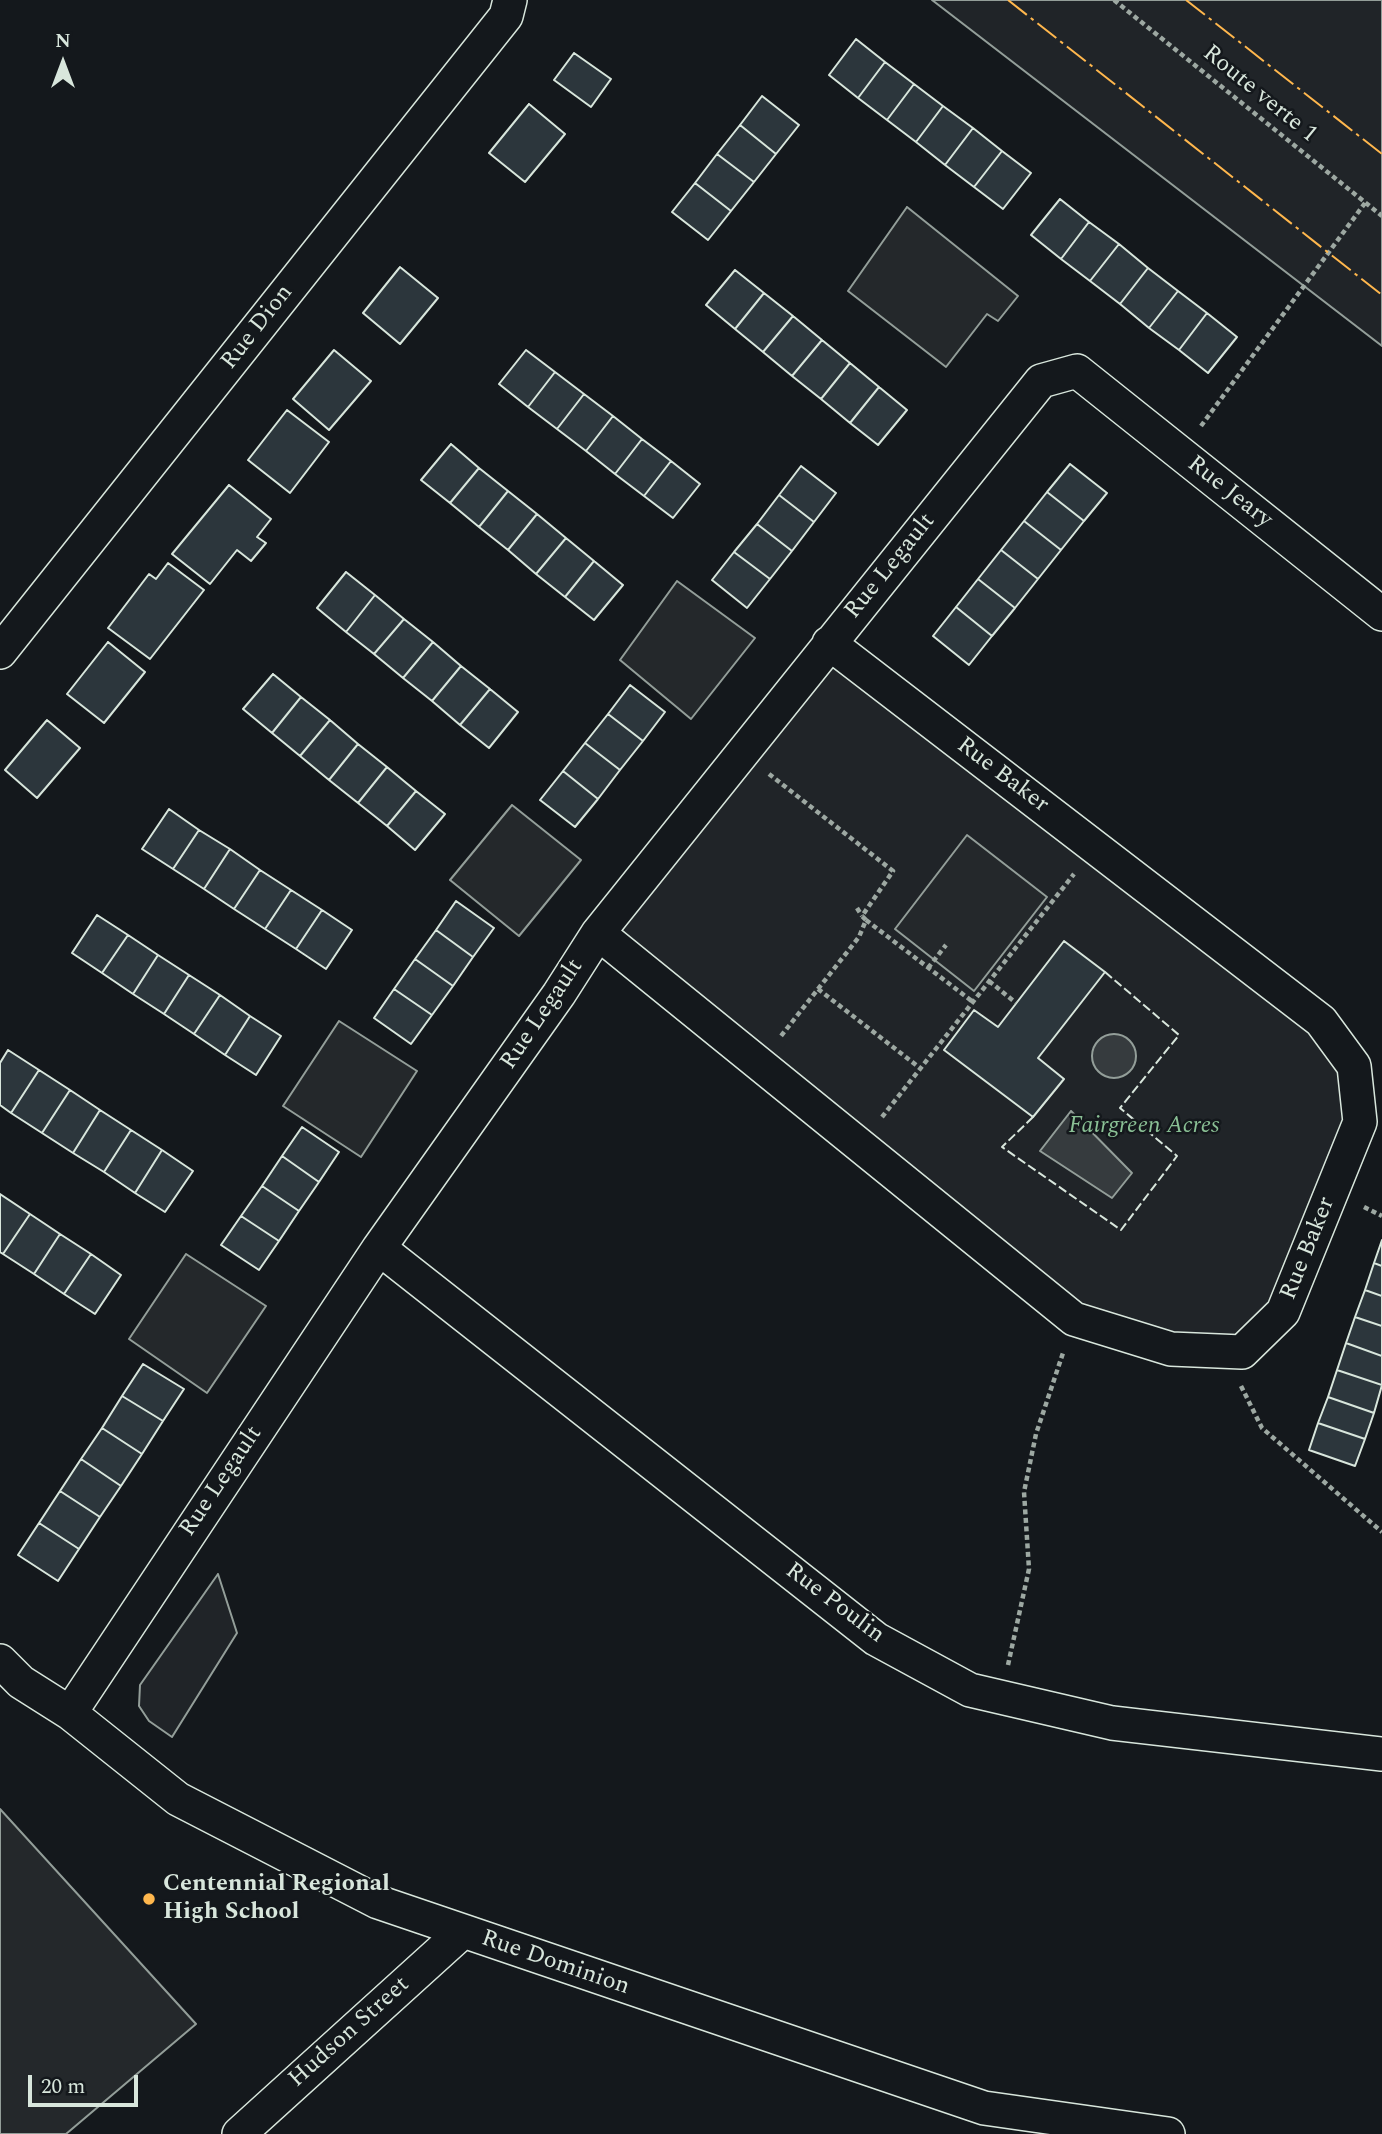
<!DOCTYPE html>
<html>
<head>
<meta charset="utf-8">
<style>
  body { margin:0 }
  #map { position:relative; width:1382px; height:2134px; overflow:hidden; background:#14181c; font-family:Spectral,serif }
  canvas { display:block }
  .north { position:absolute; left:28px; top:28px; width:70px; height:70px; -webkit-text-stroke:5px #14181c; paint-order:stroke; rotate:0deg; font-size:19px; font-weight:700; line-height:28px; text-align:center; color:#d8e6dc }
  .north::after { content:''; display:block; margin:auto; width:24px; height:32px; background:#d8e6dc; clip-path:polygon(50% 0,100% 100%,50% 72%,0 100%) }
  .scale { position:absolute; left:28px; top:2075px; width:110px; height:32px; box-sizing:border-box; border:4px solid #d8e6dc; border-top:0; padding-left:9px; font-size:21px; line-height:24px; white-space:nowrap; color:#d8e6dc; -webkit-text-stroke:5px #14181c; paint-order:stroke }
</style>
</head>
<body>
<div id="map">
<canvas width="1382" height="2134"></canvas>
<div class="north">N</div>
<div class="scale">20 m</div>
</div>
<script>
const c = document.querySelector('canvas').getContext('2d');
c.lineJoin = 'round';
function fill(path, color) { c.fillStyle = color; c.fill(path, 'evenodd'); }
const poly = rows => new Path2D(rows.map(r => 'M' + r).join(''));
function trace(path, color, width, dash) { c.strokeStyle = color; c.lineWidth = width; c.lineCap = dash ? 'butt' : 'round'; c.setLineDash(dash || []); c.stroke(path); }
function drawText(font, color, halo, rows, align = 'center') {
  c.font = font + ' Spectral,serif'; c.lineWidth = 5; c.setLineDash([]); c.textBaseline = 'middle'; c.strokeStyle = halo; c.fillStyle = color; for (const [text, x, y, turn = 0] of rows) {
    c.save(); c.translate(x, y); c.rotate((+turn || 0) * Math.PI / 180); c.textAlign = isNaN(turn) ? turn : align; if (halo) c.strokeText(text, 0, 0); c.fillText(text, 0, 0); c.restore();
  }
}
const green = poly([
  [932,0,1382,0,1382,346,932,0],
  [829,643,1321,1021,1360,1122,1283,1312,1242,1352,1074,1319,598,933,829,643],
  [218,1574,237,1633,172,1737,149,1721,139,1706,140,1685,218,1574]
]);
fill(green, '#202428');
trace(green, '#939e99', 2);
const parking = poly([
  [907,207,1018,296,998,321,987,314,946,367,848,291,907,207],
  [677,581,755,638,691,719,620,660,677,581],
  [512,805,581,860,519,936,450,880,512,805],
  [967,835,1047,897,974,991,895,929,967,835],
  [339,1021,417,1071,361,1157,283,1106,339,1021],
  [186,1254,266,1306,207,1393,129,1339,186,1254],
  [0,1809,196,2024,66,2134,0,2134,0,1809]
]);
fill(parking, '#24282b');
trace(parking, '#939e99', 2);
const water = poly([
  '1092 1056a22 22 0 1 1 44 0a22 22 0 1 1-44 0Z',
  [1071,1111,1132,1173,1112,1198,1040,1151,1071,1111]
]);
fill(water, '#363b3e');
trace(water, '#939e99', 2);
const building = poly([
  [856,39,885,62,858,98,829,75,856,39],
  [574,53,611,79,591,107,554,80,574,53],
  [885,62,914,84,887,120,858,98,885,62],
  [914,84,943,106,916,142,887,120,914,84],
  [762,96,799,125,776,154,740,125,762,96],
  [529,104,565,134,525,182,489,153,529,104],
  [943,106,973,128,945,165,916,142,943,106],
  [740,125,776,154,754,182,717,154,740,125],
  [973,128,1002,151,974,187,945,165,973,128],
  [1002,151,1031,173,1003,209,974,187,1002,151],
  [717,154,754,182,731,211,695,183,717,154],
  [695,183,731,211,708,240,672,212,695,183],
  [1060,199,1089,222,1061,259,1031,235,1060,199],
  [1089,222,1119,244,1090,281,1061,259,1089,222],
  [1119,244,1148,268,1120,304,1090,281,1119,244],
  [400,267,438,298,400,344,363,313,400,267],
  [1148,268,1178,291,1149,328,1120,304,1148,268],
  [735,270,764,293,735,329,706,305,735,270],
  [1178,291,1207,313,1179,350,1149,328,1178,291],
  [764,293,793,316,763,352,735,329,764,293],
  [1207,313,1237,337,1208,373,1179,350,1207,313],
  [793,316,822,340,792,376,763,352,793,316],
  [822,340,850,363,821,399,792,376,822,340],
  [334,350,371,381,329,430,293,399,334,350],
  [526,350,555,372,528,407,499,384,526,350],
  [850,363,879,387,850,423,821,399,850,363],
  [555,372,584,394,557,429,528,407,555,372],
  [879,387,907,410,878,445,850,423,879,387],
  [584,394,613,416,586,451,557,429,584,394],
  [287,410,329,442,290,493,248,460,287,410],
  [613,416,642,439,615,474,586,451,613,416],
  [642,439,671,461,644,496,615,474,642,439],
  [451,444,479,468,450,503,421,480,451,444],
  [671,461,700,484,673,518,644,496,671,461],
  [1070,464,1107,493,1084,521,1047,492,1070,464],
  [801,466,836,493,814,522,779,495,801,466],
  [479,468,508,491,479,527,450,503,479,468],
  [229,485,271,519,257,537,266,543,251,561,237,550,210,584,172,554,229,485],
  [508,491,537,514,508,550,479,527,508,491],
  [1047,492,1084,521,1061,550,1024,521,1047,492],
  [779,495,814,522,792,551,757,524,779,495],
  [537,514,566,538,536,574,508,550,537,514],
  [1024,521,1061,550,1038,579,1001,550,1024,521],
  [757,524,792,551,770,579,734,552,757,524],
  [566,538,594,561,565,597,536,574,566,538],
  [1001,550,1038,579,1015,608,978,579,1001,550],
  [734,552,770,579,747,608,712,580,734,552],
  [594,561,623,585,594,620,565,597,594,561],
  [168,563,204,590,150,659,108,628,149,574,156,579,168,563],
  [346,572,375,595,346,632,317,608,346,572],
  [978,579,1015,608,992,636,956,607,978,579],
  [375,595,404,619,374,654,346,632,375,595],
  [956,607,992,636,969,665,933,636,956,607],
  [404,619,433,642,403,678,374,654,404,619],
  [108,642,145,672,104,723,67,694,108,642],
  [433,642,461,666,432,701,403,678,433,642],
  [461,666,490,689,460,725,432,701,461,666],
  [273,674,301,697,272,733,243,709,273,674],
  [630,685,665,712,643,741,608,714,630,685],
  [490,689,518,712,489,748,460,725,490,689],
  [301,697,330,720,300,756,272,733,301,697],
  [608,714,643,741,620,770,585,743,608,714],
  [47,720,80,748,37,798,5,770,47,720],
  [330,720,358,744,329,780,300,756,330,720],
  [585,743,620,770,598,799,563,771,585,743],
  [358,744,387,767,358,803,329,780,358,744],
  [387,767,416,791,387,826,358,803,387,767],
  [563,771,598,799,575,827,540,800,563,771],
  [416,791,445,814,415,850,387,826,416,791],
  [169,809,199,830,173,869,142,849,169,809],
  [199,830,230,849,204,889,173,869,199,830],
  [230,849,260,870,234,909,204,889,230,849],
  [260,870,291,890,265,929,234,909,260,870],
  [291,890,322,910,296,949,265,929,291,890],
  [456,901,494,928,473,957,436,930,456,901],
  [322,910,352,930,326,969,296,949,322,910],
  [97,915,128,935,102,973,72,953,97,915],
  [436,930,473,957,453,986,415,959,436,930],
  [128,935,158,955,133,994,102,973,128,935],
  [1064,941,1105,972,1038,1058,1064,1079,1033,1117,944,1050,974,1010,998,1027,1064,941],
  [158,955,189,975,164,1014,133,994,158,955],
  [415,959,453,986,432,1015,394,989,415,959],
  [189,975,220,995,194,1034,164,1014,189,975],
  [394,989,432,1015,411,1044,374,1018,394,989],
  [220,995,250,1016,225,1055,194,1034,220,995],
  [250,1016,281,1036,256,1075,225,1055,250,1016],
  [8,1050,39,1070,11,1113,0,1105,0,1063,8,1050],
  [39,1070,70,1090,42,1133,11,1113,39,1070],
  [70,1090,100,1110,73,1153,42,1133,70,1090],
  [100,1110,131,1130,104,1172,73,1153,100,1110],
  [302,1127,339,1152,319,1182,282,1156,302,1127],
  [131,1130,162,1150,135,1193,104,1172,131,1130],
  [162,1150,193,1171,165,1212,135,1193,162,1150],
  [282,1156,319,1182,299,1211,262,1186,282,1156],
  [262,1186,299,1211,279,1241,241,1216,262,1186],
  [0,1194,30,1214,3,1254,0,1252,0,1194],
  [30,1214,60,1234,34,1274,3,1254,30,1214],
  [241,1216,279,1241,259,1270,221,1245,241,1216],
  [60,1234,91,1254,64,1294,34,1274,60,1234],
  [1382,1240,1382,1266,1374,1263,1382,1240],
  [91,1254,121,1275,95,1314,64,1294,91,1254],
  [1374,1263,1382,1266,1382,1296,1365,1290,1374,1263],
  [1365,1290,1382,1296,1382,1326,1355,1317,1365,1290],
  [1355,1317,1382,1326,1382,1356,1346,1343,1355,1317],
  [1346,1343,1382,1356,1382,1385,1337,1370,1346,1343],
  [143,1364,184,1389,163,1421,122,1396,143,1364],
  [1337,1370,1382,1385,1374,1413,1328,1397,1337,1370],
  [122,1396,163,1421,142,1454,102,1428,122,1396],
  [1328,1397,1374,1413,1365,1439,1318,1423,1328,1397],
  [1318,1423,1365,1439,1355,1466,1309,1450,1318,1423],
  [102,1428,142,1454,121,1486,81,1459,102,1428],
  [81,1459,121,1486,100,1517,60,1491,81,1459],
  [60,1491,100,1517,79,1549,39,1523,60,1491],
  [39,1523,79,1549,58,1581,18,1555,39,1523]
]);
fill(building, '#2c363c');
trace(building, '#d8e6dc', 2);
const street = poly([
  [0,652,506,16,510,0],
  [598,933,1074,1319,1171,1349,1242,1352,1283,1312,1360,1122,1354,1066,1321,1021,829,643],
  [379,1248,876,1639,970,1690,1112,1723,1382,1754],
  [0,1661,21,1682,70,1713,178,1799,378,1902,984,2108,1168,2134],
  [70,1713,379,1248,559,994,598,933,1041,381,1077,371,1382,614],
  [239,2134,461,1933]
]);
trace(street, '#d8e6dc', 36);
trace(poly([
  [1114,0,1382,216],
  [1201,426,1365,203],
  [769,774,893,871,862,916,866,920,859,937,781,1036],
  [857,908,862,916],
  [866,920,973,1002],
  [928,968,946,945],
  [989,981,1016,1003],
  [818,989,920,1068],
  [882,1117,1074,874],
  [1364,1207,1382,1216],
  [1241,1386,1262,1428,1382,1532],
  [1008,1665,1029,1569,1024,1492,1036,1434,1063,1353]
]), '#9da8a2', 4.5, [5, 3.5]);
trace(street, '#14181c', 33);
trace(poly([
  [1033,1117,1002,1147,1121,1230,1177,1156,1120,1108,1179,1035,1105,972]
]), '#d8e6dc', 2, [9, 3.5]);
trace(poly([
  [1008,0,1382,295],
  [1186,0,1382,154]
]), '#ffb74d', 2, [24, 5, 3.5, 5]);
for (const [x, y, r, color] of [
  [149,1899,7,"#ffb74d"]
]) { const dot = new Path2D(); dot.arc(x, y, r, 0, 2 * Math.PI); c.fillStyle = color; c.fill(dot); trace(dot, '#14181c', 2.5); }
drawText('24px', '#d8e6dc', '#14181c', [
  ["Route verte 1",1259,95,39],
  ["Rue Dion",258,328,-52],
  ["Rue Jeary",1229,493,38],
  ["Rue Legault",891,567,-51],
  ["Rue Baker",1002,776,37],
  ["Rue Legault",543,1015,-56],
  ["Rue Baker",1309,1249,-68],
  ["Rue Legault",222,1482,-56],
  ["Rue Poulin",834,1604,37],
  ["Rue Dominion",555,1964,19],
  ["Hudson Street",350,2033,-42]
]);
drawText('italic 24px', '#8ac095', '#14181c', [
  ["Fairgreen Acres",1144,1127]
]);
drawText('bold 24px', '#d8e6dc', '#14181c', [
  ["Centennial Regional",163,1885],
  ["High School",163,1913]
], 'left');
</script>
</body>
</html>
